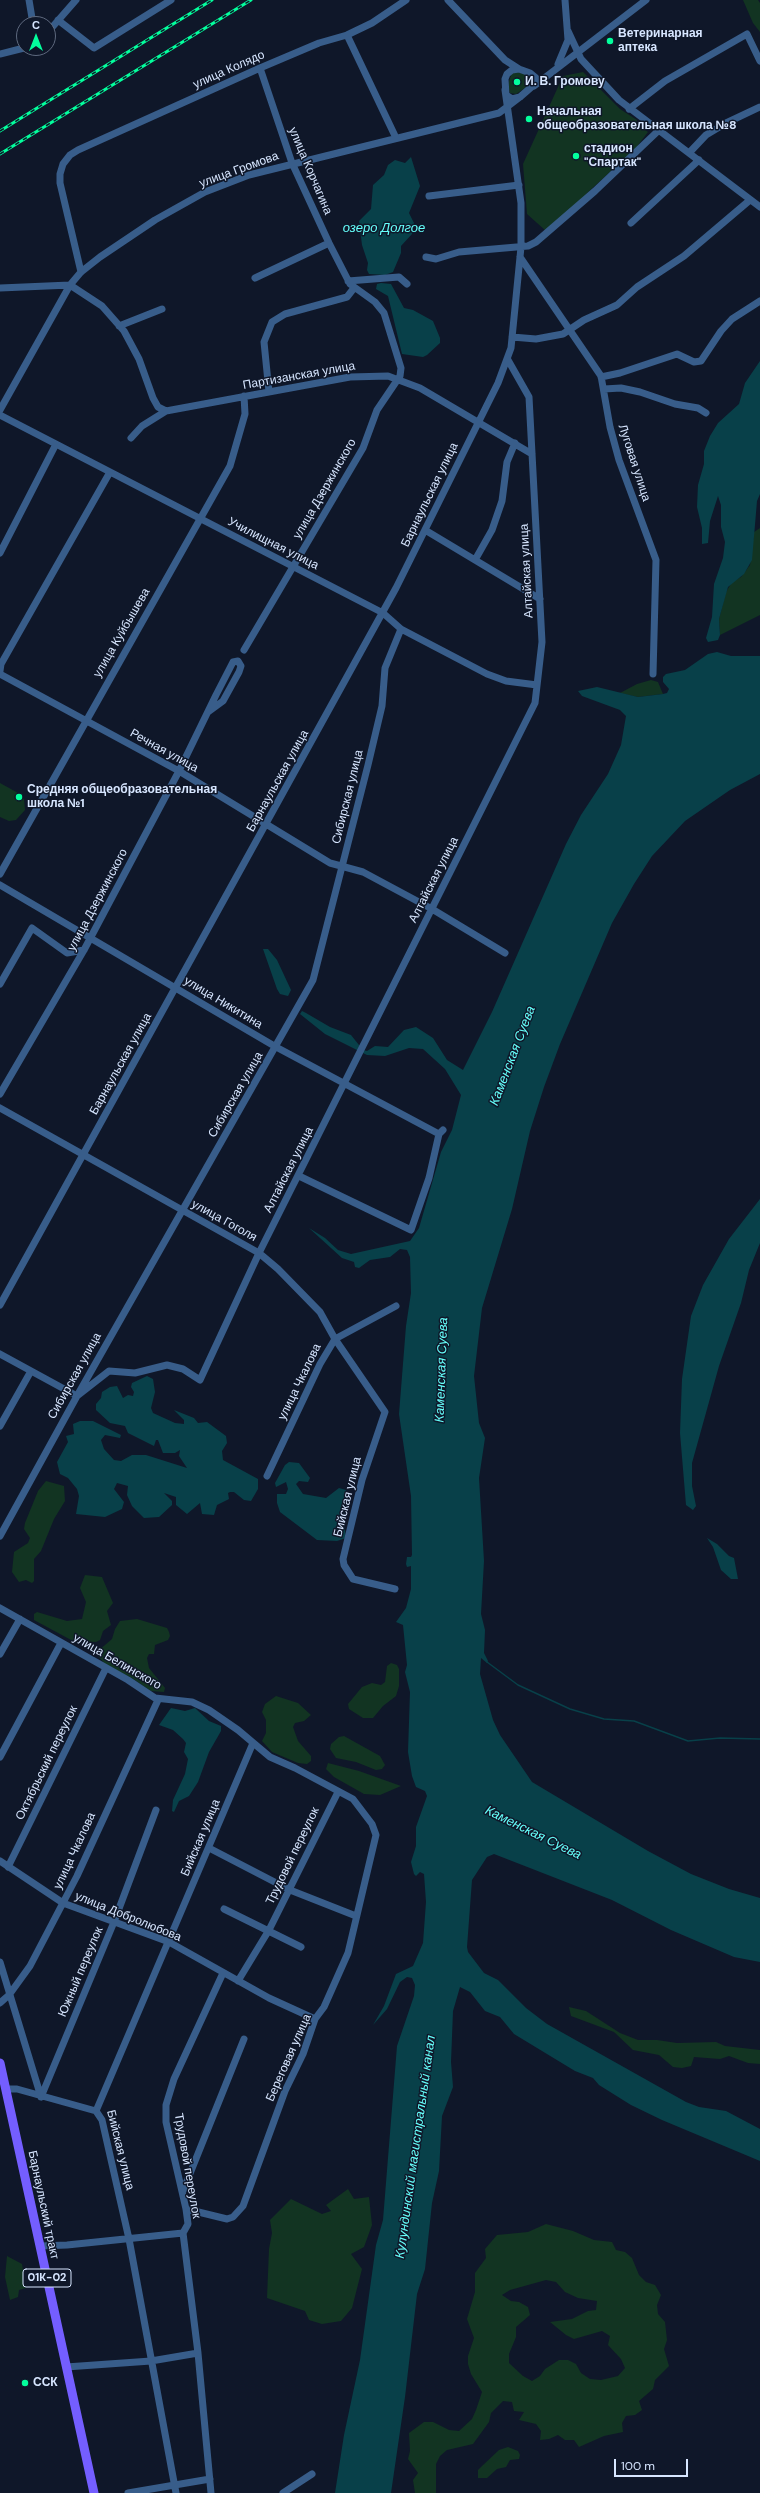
<!DOCTYPE html>
<html>
<head>
<meta charset="utf-8">
<style>
  body { margin:0 }
  #map { position:relative; width:760px; height:2493px; overflow:hidden; background:#0f1729; font-family:"DM Sans",sans-serif }
  canvas { display:block }
  .north { position:absolute; left:16px; top:16px; width:40px; height:40px; box-sizing:border-box; background:#0f1729; border:1px solid #5f6a7f; border-radius:50%; rotate:0deg; font-size:11px; font-weight:700; line-height:16px; text-align:center; color:#d7e6ff }
  .north::after { content:''; display:block; margin:auto; width:14px; height:18px; background:#03ff9d; clip-path:polygon(50% 0,100% 100%,50% 72%,0 100%) }
  .scale { position:absolute; left:614px; top:2459px; width:74px; height:18px; box-sizing:border-box; border:2px solid #d7e6ff; border-top:0; padding-left:5px; font-size:12px; line-height:14px; white-space:nowrap; color:#d7e6ff; -webkit-text-stroke:3px #0f1729; paint-order:stroke }
</style>
</head>
<body>
<div id="map">
<canvas width="760" height="2493"></canvas>
<div class="north">С</div>
<div class="scale">100 m</div>
</div>
<script>
const c = document.querySelector('canvas').getContext('2d');
c.lineJoin = 'round';
function fill(path, color) { c.fillStyle = color; c.fill(path, 'evenodd'); }
const poly = rows => new Path2D(rows.map(r => 'M' + r).join(''));
function trace(path, color, width, dash) { c.strokeStyle = color; c.lineWidth = width; c.lineCap = dash ? 'butt' : 'round'; c.setLineDash(dash || []); c.stroke(path); }
function drawText(font, color, halo, rows, align = 'center') {
  c.font = font + ' "DM Sans",sans-serif'; c.lineWidth = 3; c.setLineDash([]); c.textBaseline = 'middle'; c.strokeStyle = halo; c.fillStyle = color; for (const [text, x, y, turn = 0] of rows) {
    c.save(); c.translate(x, y); c.rotate((+turn || 0) * Math.PI / 180); c.textAlign = isNaN(turn) ? turn : align; if (halo) c.strokeText(text, 0, 0); c.fillText(text, 0, 0); c.restore();
  }
}
fill(poly([
  [743,0,758,0,760,3,760,32,753,23],
  [515,71,531,77,531,80,525,88,516,94,510,93,508,84,512,73],
  [583,72,620,109,637,120,636,123,648,132,635,149,586,194,585,197,546,231,527,214,523,164,563,76],
  [760,528,760,615,720,635,719,619,726,592,732,582,741,577,750,565,754,532],
  [651,680,658,682,663,694,638,697,620,693,637,684],
  [0,783,20,794,24,799,25,810,16,820,9,821,0,817],
  [46,1481,64,1486,65,1501,54,1519,41,1551,34,1559,34,1581,32,1583,26,1580,19,1582,12,1572,14,1552,28,1543,30,1538,24,1529,25,1523,38,1491],
  [85,1575,102,1577,113,1603,107,1611,111,1625,103,1631,100,1640,96,1642,73,1641,34,1620,34,1614,37,1612,67,1621,82,1619,86,1602,80,1588],
  [137,1619,167,1628,169,1632,170,1636,168,1640,155,1645,154,1654,149,1654,147,1658,149,1668,165,1688,164,1692,151,1691,132,1678,107,1666,98,1656,98,1651,112,1639,115,1629,120,1621],
  [391,1663,397,1665,399,1669,399,1686,396,1696,383,1706,373,1718,363,1718,349,1709,348,1704,362,1687,372,1683,381,1685,385,1682,387,1666],
  [276,1696,298,1703,311,1715,304,1721,295,1723,293,1727,298,1741,311,1756,311,1761,307,1764,298,1763,272,1752,262,1741,266,1733,266,1720,262,1712,265,1704],
  [344,1736,380,1756,385,1765,382,1769,376,1770,356,1762,336,1758,330,1749,331,1744,339,1737],
  [328,1763,359,1771,401,1786,380,1795,364,1794,334,1777,326,1769],
  [569,2007,586,2011,620,2033,638,2040,657,2040,677,2043,716,2042,725,2046,760,2050,760,2064,748,2063,729,2056,720,2059,694,2057,691,2066,682,2068,673,2067,659,2055,633,2050,614,2032,571,2016],
  [348,2189,354,2199,369,2197,372,2225,364,2247,351,2254,362,2269,352,2308,341,2321,322,2324,309,2320,305,2311,267,2298,269,2249,272,2233,270,2220,291,2199,322,2214,331,2211,326,2205],
  [546,2224,573,2231,594,2240,612,2242,616,2250,625,2252,632,2258,639,2275,646,2282,655,2285,661,2295,657,2305,658,2314,665,2322,667,2340,664,2349,669,2366,655,2380,653,2389,639,2401,642,2410,635,2415,626,2416,622,2423,623,2432,604,2436,579,2447,574,2440,565,2440,558,2435,549,2439,540,2440,541,2431,536,2424,519,2420,524,2412,514,2411,512,2402,503,2401,491,2413,489,2422,473,2444,447,2450,440,2456,436,2464,436,2493,415,2493,413,2480,418,2473,408,2459,410,2451,409,2433,424,2422,433,2422,449,2430,459,2431,472,2419,476,2410,482,2392,471,2374,468,2364,468,2356,474,2338,467,2319,475,2292,475,2273,486,2258,485,2249,497,2235,528,2232],
  [546,2280,556,2282,565,2292,578,2298,597,2301,596,2310,588,2311,572,2319,550,2322,566,2335,574,2339,602,2331,610,2336,608,2345,621,2359,625,2368,618,2376,601,2380,590,2379,581,2373,576,2364,568,2360,559,2360,545,2369,540,2376,532,2381,523,2376,509,2363,509,2354,516,2337,516,2327,530,2315,528,2307,519,2302,511,2301,502,2295,510,2290],
  [7,2256,22,2264,26,2288,19,2290,18,2297,10,2300,5,2277],
  [508,2447,518,2451,520,2455,519,2459,510,2460,506,2467,497,2469,487,2478,478,2478,478,2470,482,2466,499,2450]
]), '#123422');
fill(poly([
  [411,157,420,186,409,213,414,223,412,234,401,246,401,253,393,272,385,275,369,274,367,270,368,263,362,245,359,221,371,209,373,185,384,175,388,165,395,160,405,163],
  [381,283,391,284,404,308,413,310,433,321,440,338,440,343,427,355,423,357,402,354,388,296,376,289,377,284],
  [760,361,760,494,757,501,752,560,744,574,728,587,719,619,720,635,718,640,708,642,706,638,712,617,714,584,723,558,725,542,721,527,721,505,718,496,710,521,708,543,702,544,702,528,697,507,698,485,704,464,704,451,710,436,718,423,739,404,745,383],
  [717,652,731,656,760,656,760,774,730,790,685,821,652,856,634,884,612,923,560,1044,544,1087,530,1131,512,1209,482,1308,474,1376,479,1423,485,1438,479,1478,484,1561,481,1614,485,1630,484,1653,488,1661,487,1663,481,1658,480,1674,493,1720,500,1735,532,1782,648,1851,691,1874,729,1889,760,1898,760,1962,734,1957,671,1930,612,1900,494,1854,487,1857,472,1880,467,1947,468,1952,484,1973,498,1980,526,2008,547,2024,686,2102,699,2107,726,2111,760,2129,760,2161,662,2120,631,2105,599,2085,593,2078,575,2071,514,2034,500,2017,485,2011,470,1992,460,1987,453,2011,451,2062,453,2087,442,2116,439,2171,432,2203,425,2269,417,2294,405,2397,391,2493,335,2493,344,2435,360,2360,376,2245,383,2220,397,2046,414,1996,415,1985,412,1978,407,1977,400,1982,387,2009,373,2025,384,2006,396,1974,413,1966,423,1943,426,1902,424,1874,420,1872,416,1876,414,1874,411,1862,416,1846,416,1827,427,1796,425,1791,416,1787,412,1776,408,1752,410,1692,405,1672,407,1665,403,1625,396,1622,406,1608,411,1589,411,1566,407,1567,406,1564,407,1557,411,1557,412,1555,411,1496,399,1414,406,1326,411,1293,410,1257,407,1250,400,1249,390,1257,370,1260,359,1268,355,1267,354,1262,342,1258,309,1228,325,1238,338,1250,351,1254,410,1241,419,1228,441,1152,452,1130,461,1095,445,1069,423,1049,409,1048,385,1056,367,1055,325,1034,300,1014,302,1011,306,1013,330,1027,351,1035,363,1050,367,1051,375,1046,388,1047,404,1030,416,1027,433,1038,447,1060,463,1070,492,1012,566,844,581,815,608,774,621,745,626,716,620,710,582,696,578,691,597,687,638,697,663,694,667,693,669,689,663,682,663,677,666,674,685,670,708,654],
  [263,949,268,949,277,960,291,990,288,996,280,994,277,989],
  [760,1199,760,1243,749,1270,741,1303,719,1366,692,1463,692,1486,696,1506,693,1510,686,1505,680,1433,682,1379,691,1316,703,1285,729,1239],
  [147,1376,153,1379,155,1392,151,1408,153,1413,175,1423,184,1424,184,1420,174,1410,194,1418,198,1423,207,1422,226,1436,227,1443,222,1451,223,1460,258,1479,258,1489,251,1501,244,1500,234,1492,230,1492,228,1493,229,1499,217,1505,214,1515,202,1514,200,1503,187,1514,176,1505,176,1497,164,1493,172,1501,172,1505,159,1517,144,1518,132,1506,127,1495,128,1486,117,1483,114,1489,124,1502,122,1509,105,1517,76,1514,79,1496,77,1489,68,1478,60,1474,57,1462,68,1442,66,1436,74,1434,73,1424,80,1421,93,1421,121,1435,120,1438,105,1435,101,1440,104,1449,114,1460,121,1461,132,1455,146,1455,187,1468,179,1456,180,1450,175,1453,163,1453,158,1440,156,1440,154,1446,128,1433,125,1426,110,1423,96,1410,96,1404,101,1398,102,1392,110,1387,117,1386,123,1398,128,1395,133,1396,134,1392,131,1387,132,1383],
  [289,1462,299,1463,310,1478,308,1482,299,1481,296,1484,303,1494,326,1498,339,1488,346,1490,349,1502,344,1521,346,1538,337,1541,317,1540,280,1512,277,1503,277,1494,286,1494,288,1489,286,1482,276,1487,275,1483,285,1465],
  [707,1538,717,1544,729,1556,734,1558,738,1579,731,1579,721,1570,713,1547],
  [171,1708,185,1711,195,1708,209,1721,221,1726,221,1731,209,1752,198,1782,189,1796,179,1801,174,1812,172,1811,173,1800,185,1774,188,1759,184,1752,186,1743,183,1739,173,1730,159,1725]
]), '#084049');
trace(poly([
  [487,1662,518,1685,570,1709,604,1719,634,1721,688,1741,720,1738,760,1739]
]), '#084049', 1.5);
trace(poly([
  [29,0,33,24],
  [448,0,505,60,519,69],
  [58,20,94,48,171,0],
  [568,31,581,59,619,100,760,207],
  [48,32,76,0],
  [347,35,396,138],
  [0,54,24,48],
  [558,64,568,40,565,0],
  [534,86,646,0],
  [629,109,665,81,747,34,760,61],
  [689,153,706,135,726,123,760,107],
  [429,196,519,185],
  [631,223,699,160],
  [426,257,436,259,459,252,528,246,536,242,595,191,658,131],
  [520,257,601,376,610,427,619,460,656,560,653,674],
  [81,272,60,183,60,174,63,164,70,155,78,150,260,68,319,43,347,35,372,23,406,0],
  [255,278,329,243],
  [348,281,399,277,407,284],
  [70,285,102,306,124,331,139,359,153,398,158,407,166,411],
  [0,288,70,285],
  [119,326,162,309],
  [512,337,536,339,563,334,584,320,617,305,637,287,684,256,750,200],
  [601,377,620,373,677,354,694,362,701,361,721,331,732,319,760,301],
  [604,389,621,388,640,392,675,404,698,408,706,413],
  [269,392,264,342,272,322,285,314,347,297,354,288],
  [0,410,70,285,81,272,100,257,155,220,205,192,249,175,499,113,520,97,536,83,536,78,530,73,519,69,512,70,507,74,505,79,506,95,512,99,520,97],
  [0,415,383,613,401,629,487,674,506,681,537,685],
  [131,438,142,426,166,411,350,377,388,376,420,388,532,454],
  [425,530,540,599],
  [0,553,56,444],
  [475,560,492,530,502,501,507,462,515,443],
  [244,650,363,448,377,410,400,376,401,368,384,313,375,302,350,284,329,243,292,163,260,68],
  [0,671,1,664,110,472],
  [0,674,179,771,330,863,363,872,432,909,505,953],
  [0,874,230,466,245,414,244,396],
  [0,885,276,1047,439,1134],
  [0,984,32,928,67,953,84,950],
  [0,1094,84,950,179,771,216,695,233,662,238,661,241,666,239,672,223,701,208,712],
  [0,1108,259,1253,278,1269,320,1312,335,1339,385,1412,362,1480,343,1559,344,1565,353,1579,395,1589],
  [299,1176,411,1230,429,1178,439,1134,443,1130],
  [0,1305,396,588,498,383,511,348,521,247,521,203,505,90],
  [0,1354,77,1396,109,1371,135,1373,167,1365,183,1369,200,1380,259,1253,535,703,542,642,529,397,508,360],
  [0,1426,31,1371],
  [267,1476,320,1364,335,1339,396,1306],
  [0,1536,77,1396,313,980,368,765,382,706,385,668,401,629],
  [0,1608,128,1680,155,1698,192,1702,209,1710,238,1730,270,1757,295,1768,353,1799,372,1824,376,1835,348,1953,324,2007,315,2019,303,2054,285,2091,243,2206,233,2217,227,2219,186,2209],
  [0,1654,20,1619],
  [0,1757,61,1643],
  [209,1848,290,1890,356,1916],
  [0,1861,63,1903,169,1942,269,1998,315,2019],
  [8,1867,106,1668],
  [224,1909,301,1947],
  [0,1962,41,2097],
  [238,1981,269,1930,338,1792],
  [0,2003,9,1995,30,1966,77,1876,158,1700],
  [6,2089,17,2089,96,2111],
  [41,2097,114,1922,156,1810],
  [183,2191,244,2039],
  [40,2246,67,2245,183,2233],
  [66,2367,151,2361,198,2353],
  [128,2493,210,2479],
  [176,2493,129,2239,102,2120,96,2111,253,1743],
  [211,2493,198,2353,183,2233,188,2224,186,2209,166,2122,166,2105,174,2079,223,1973],
  [283,2493,312,2474]
]), '#385d8a', 7);
trace(poly([
  [0,2063,94,2493]
]), '#745eff', 9);
const rail = poly([
  [0,131,212,0],
  [0,154,251,0]
]);
trace(rail, '#03ff9d', 3);
trace(rail, '#0f1729', 1.5, [4.5]);
for (const [x, y, r, color] of [
  [610,41,4,"#03ff9d"],
  [517,82,4,"#03ff9d"],
  [529,119,4,"#03ff9d"],
  [576,156,4,"#03ff9d"],
  [19,797,4,"#03ff9d"],
  [25,2383,4,"#03ff9d"]
]) { const dot = new Path2D(); dot.arc(x, y, r, 0, 2 * Math.PI); c.fillStyle = color; c.fill(dot); trace(dot, '#0f1729', 1.5); }
for (const [x, y, w] of [
  [47,2278,48]
]) { const box = new Path2D(); box.roundRect(x - w / 2, y - 9, w, 18, 3); c.fillStyle = '#0f1729'; c.fill(box); trace(box, '#d7e6ff', 1); }
drawText('bold 11px', '#d7e6ff', null, [
  ["01К-02",47,2278]
]);
drawText('bold 12px', '#d7e6ff', '#0f1729', [
  ["Ветеринарная",618,34],
  ["аптека",618,48],
  ["И. В. Громову",525,82],
  ["Начальная",537,112],
  ["общеобразовательная школа №8",537,126],
  ["стадион",584,149],
  ["\"Спартак\"",584,163],
  ["Средняя общеобразовательная",27,790],
  ["школа №1",27,804],
  ["ССК",33,2383]
], 'left');
drawText('12px', '#d7e6ff', '#0f1729', [
  ["улица Колядо",229,70,-24],
  ["улица Громова",239,170,-20],
  ["улица Корчагина",310,171,67],
  ["Партизанская улица",299,376,-10],
  ["Луговая улица",634,463,72],
  ["улица Дзержинского",325,489,-60],
  ["Барнаульская улица",430,495,-64],
  ["Училищная улица",273,544,27],
  ["Алтайская улица",527,571,-93],
  ["улица Куйбышева",122,633,-60],
  ["Речная улица",164,751,29],
  ["Барнаульская улица",278,781,-61],
  ["Сибирская улица",348,797,-76],
  ["Алтайская улица",434,880,-63],
  ["улица Дзержинского",98,900,-62],
  ["улица Никитина",223,1003,31],
  ["Барнаульская улица",121,1064,-61],
  ["Сибирская улица",236,1095,-60],
  ["Алтайская улица",289,1170,-63],
  ["улица Гоголя",224,1221,29],
  ["Сибирская улица",75,1376,-61],
  ["улица Чкалова",300,1382,-64],
  ["Бийская улица",348,1497,-76],
  ["улица Белинского",117,1662,30],
  ["Октябрьский переулок",47,1763,-64],
  ["Бийская улица",201,1838,-67],
  ["улица Чкалова",75,1851,-65],
  ["Трудовой переулок",293,1856,-64],
  ["улица Добролюбова",128,1917,22],
  ["Южный переулок",81,1972,-67],
  ["Береговая улица",289,2058,-66],
  ["Бийская улица",120,2150,76],
  ["Трудовой переулок",187,2166,80],
  ["Барнаульский тракт",43,2205,78]
]);
drawText('italic 13px', '#65fffb', '#0f1729', [
  ["озеро Долгое",384,229],
  ["Каменская Суева",513,1056,-69],
  ["Каменская Суева",442,1370,-88],
  ["Каменская Суева",533,1833,26],
  ["Кулундинский магистральный канал",416,2147,-82]
]);
</script>
</body>
</html>
